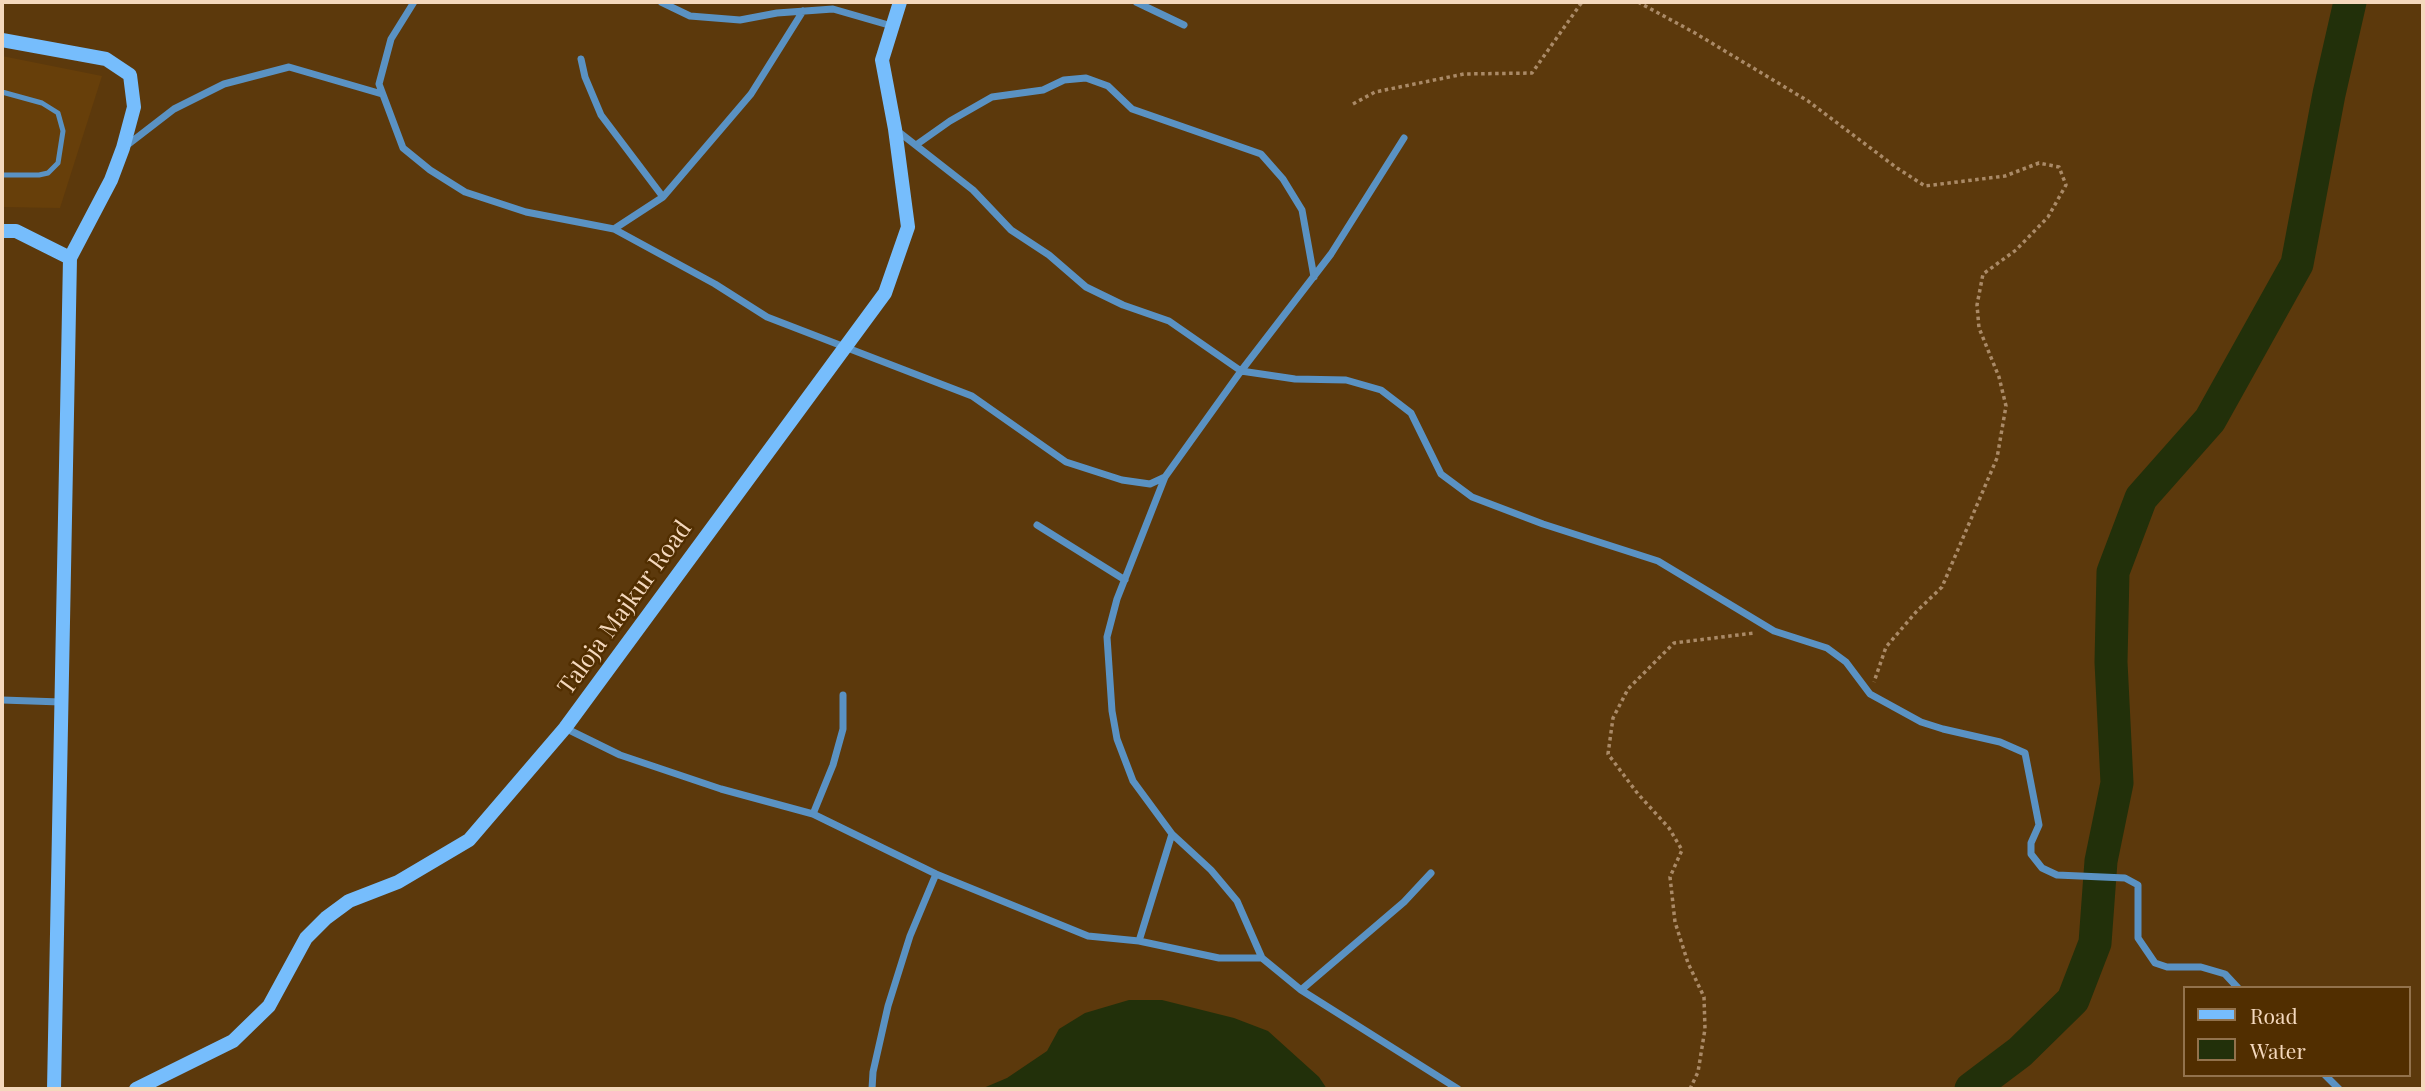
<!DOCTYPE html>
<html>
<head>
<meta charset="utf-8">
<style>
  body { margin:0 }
  #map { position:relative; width:2425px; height:1091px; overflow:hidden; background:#5c390c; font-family:"Playfair Display",serif }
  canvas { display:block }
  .frame { position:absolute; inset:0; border:4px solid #f4d8bd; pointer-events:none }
  .legend { position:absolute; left:2183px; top:986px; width:228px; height:91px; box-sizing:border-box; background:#512e00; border:2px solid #92724c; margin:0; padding:9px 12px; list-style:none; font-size:21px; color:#f4d8bd }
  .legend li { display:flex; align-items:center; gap:14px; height:35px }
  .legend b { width:35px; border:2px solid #92724c }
</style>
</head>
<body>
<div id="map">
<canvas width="2425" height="1091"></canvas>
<div class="frame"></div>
<ul class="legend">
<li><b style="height:9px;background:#76bdfc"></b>Road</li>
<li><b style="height:19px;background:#22300a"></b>Water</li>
</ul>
</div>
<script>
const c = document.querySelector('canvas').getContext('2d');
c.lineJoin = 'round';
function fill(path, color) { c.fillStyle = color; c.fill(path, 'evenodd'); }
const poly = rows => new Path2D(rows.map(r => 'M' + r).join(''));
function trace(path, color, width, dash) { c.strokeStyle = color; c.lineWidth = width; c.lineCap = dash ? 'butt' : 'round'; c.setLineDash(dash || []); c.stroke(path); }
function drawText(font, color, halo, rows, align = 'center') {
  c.font = font + ' "Playfair Display",serif'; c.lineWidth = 5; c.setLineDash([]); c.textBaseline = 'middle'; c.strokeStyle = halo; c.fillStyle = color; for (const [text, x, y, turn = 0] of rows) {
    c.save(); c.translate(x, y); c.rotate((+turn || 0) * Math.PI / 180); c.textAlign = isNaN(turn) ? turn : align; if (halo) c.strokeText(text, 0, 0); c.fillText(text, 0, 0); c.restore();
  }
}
fill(poly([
  [2,56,102,76,60,208,2,207]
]), '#673f0a');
fill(poly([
  [1129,1000,1162,1000,1234,1018,1268,1031,1319,1077,1327,1089,981,1089,1007,1078,1047,1051,1059,1029,1085,1013]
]), '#22300a');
trace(poly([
  [1971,1089,2020,1052,2073,1000,2095,943,2101,861,2117,783,2111,662,2113,572,2141,498,2210,420,2297,264,2329,94,2350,2]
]), '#22300a', 33);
trace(poly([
  [1638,2,1695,33,1808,101,1897,168,1925,186,2005,176,2039,163,2059,167,2066,185,2048,217,2016,250,1983,274,1977,305,1979,328,1999,377,2006,406,1997,458,1942,587,1916,612,1886,647,1874,682],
  [1353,104,1375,92,1464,74,1532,73,1582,2],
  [1690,1089,1698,1072,1705,1029,1704,997,1688,963,1675,922,1670,877,1682,850,1669,828,1638,794,1608,754,1613,718,1628,689,1674,643,1754,633]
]), '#aa8a67', 3.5, [3.5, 3.5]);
trace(poly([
  [2,92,42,103,58,113,63,131,58,163,48,173,39,175,2,175]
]), '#5a92c3', 5);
trace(poly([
  [414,2,391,39,379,84,403,148,430,170,465,192,526,212,614,229,715,284,767,317,972,396,1066,462,1122,480,1150,484,1165,477,1241,371,1331,254,1404,138],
  [661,2,690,16,740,20,777,13,833,9,892,26],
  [1136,2,1184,25],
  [581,59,585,77,601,115,663,197,614,229],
  [895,129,973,190,1011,230,1049,255,1086,287,1123,305,1169,321,1241,371,1295,379,1346,380,1381,390,1411,413,1441,474,1472,497,1543,524,1658,561,1774,631,1827,648,1846,662,1870,694,1921,722,1943,729,2000,742,2025,753,2039,825,2031,843,2031,854,2042,868,2057,875,2125,878,2138,885,2138,938,2155,963,2167,967,2201,967,2225,974,2238,988],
  [916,145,950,121,992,97,1043,90,1064,80,1086,78,1108,86,1132,109,1261,154,1283,179,1302,210,1314,277],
  [126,146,174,109,224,84,289,67,382,94],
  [663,197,751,94,803,11],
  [1037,525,1125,580],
  [2,700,61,702],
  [565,728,620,755,721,789,813,814,936,874,1088,936,1139,941,1172,834,1133,781,1117,739,1112,711,1107,637,1117,599,1165,477],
  [813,814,833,765,843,729,843,695],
  [1172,834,1211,870,1237,901,1262,958],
  [1139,941,1219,958,1262,958,1301,990,1458,1089],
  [1301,990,1404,902,1431,873],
  [2325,1075,2339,1089],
  [872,1089,873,1072,888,1006,910,936,936,874]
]), '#5a92c3', 7);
trace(poly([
  [2,40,106,59,130,75,134,107,123,148,111,180,70,258],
  [2,231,16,231,70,258,54,1089],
  [136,1089,233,1041,269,1006,306,938,326,918,349,901,398,882,469,840,565,728,885,293,908,227,895,129,882,60,900,2]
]), '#76bdfc', 14);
drawText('24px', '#f4d8bd', '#512e00', [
  ["Taloja Majkur Road",625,608,-54]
]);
</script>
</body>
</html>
